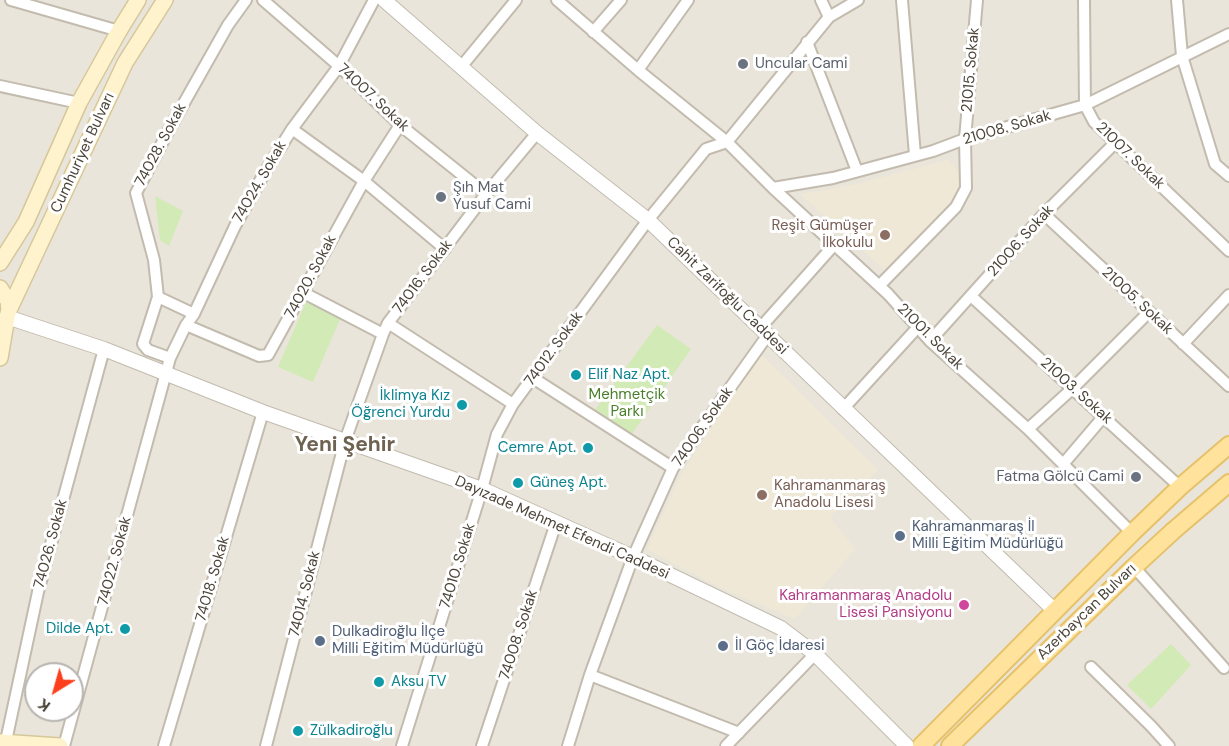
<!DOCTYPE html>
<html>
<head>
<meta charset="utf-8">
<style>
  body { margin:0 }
  #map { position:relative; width:1229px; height:746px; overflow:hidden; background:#f6f3ec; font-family:"DM Sans",sans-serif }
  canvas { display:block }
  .north { position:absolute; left:24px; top:662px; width:60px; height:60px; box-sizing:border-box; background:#fff; border:2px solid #b7b4b0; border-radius:50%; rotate:217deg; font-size:16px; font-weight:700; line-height:24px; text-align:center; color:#4b4439 }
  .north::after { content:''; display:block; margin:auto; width:21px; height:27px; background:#fc3f1d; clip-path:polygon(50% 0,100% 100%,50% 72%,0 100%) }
</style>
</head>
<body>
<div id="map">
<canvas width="1229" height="746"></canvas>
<div class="north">K</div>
</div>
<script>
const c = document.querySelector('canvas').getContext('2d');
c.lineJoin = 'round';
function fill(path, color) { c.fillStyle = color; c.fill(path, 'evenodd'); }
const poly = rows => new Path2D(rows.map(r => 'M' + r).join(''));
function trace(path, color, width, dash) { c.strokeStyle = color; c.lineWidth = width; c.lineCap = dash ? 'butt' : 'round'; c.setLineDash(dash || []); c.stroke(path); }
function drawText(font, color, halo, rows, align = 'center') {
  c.font = font + ' "DM Sans",sans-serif'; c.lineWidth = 6; c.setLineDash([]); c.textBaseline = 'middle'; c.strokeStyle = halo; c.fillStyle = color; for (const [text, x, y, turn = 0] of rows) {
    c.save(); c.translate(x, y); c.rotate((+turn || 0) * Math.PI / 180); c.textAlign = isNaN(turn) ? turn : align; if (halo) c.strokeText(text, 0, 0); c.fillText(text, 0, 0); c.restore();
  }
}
fill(poly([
  [0,0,1229,0,1229,746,0,746],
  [36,674,72,674,72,710,36,710]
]), '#eae5da');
fill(poly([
  [948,160,964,178,961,191,890,275,800,194,845,187],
  [756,356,764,357,878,470,830,517,855,549,795,619,719,587,647,549,682,473]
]), '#efe8d6');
fill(poly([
  [155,196,183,211,169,246,160,240],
  [306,302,341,317,313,382,278,367],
  [657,325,691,349,629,438,592,414],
  [1171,644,1191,665,1151,709,1127,685]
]), '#d2eab5');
const minor = poly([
  [11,0,119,31],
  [263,0,339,66,400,125,486,194],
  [557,0,638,70,727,142,773,188,888,294,930,341,1028,429,1132,533],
  [821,0,829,17],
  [902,0,915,155],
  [1084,0,1085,105,1094,122,1229,251],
  [1177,0,1182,56,1215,164,1229,176],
  [593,32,621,0],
  [807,42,857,171],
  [461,67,516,0],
  [638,70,688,0],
  [0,86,79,103],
  [292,129,364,181,445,249],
  [773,188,833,178,933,151,965,139,1085,105,1229,34],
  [1044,214,1229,386],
  [879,286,956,207,966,188,965,139,977,0],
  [302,292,383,334],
  [971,296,1180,487],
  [158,297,194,314],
  [388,323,513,404],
  [186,325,259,356,268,355,364,181,400,125],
  [761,327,834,245],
  [930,341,1044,214,1115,143],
  [1183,344,1229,295],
  [170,358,148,350,143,344,158,297,154,260,136,193,171,126,228,25,246,0],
  [533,378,673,468],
  [843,409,918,327],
  [1028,429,1073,388,1149,312],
  [1064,463,1104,416],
  [1134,567,1224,668],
  [1091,667,1151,726,1169,746],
  [590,675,739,733],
  [6,741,38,592,104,349],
  [64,746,170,358,186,325,194,314,235,226,265,172,292,129,339,66,374,0],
  [164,746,263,412],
  [266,746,345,441,383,334,388,323,486,194,537,133],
  [402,746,482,489,497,434,513,404,648,220,706,149,727,142,829,17,858,0],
  [482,746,556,523],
  [568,746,590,675,633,557,673,468,767,336],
  [726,746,815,654]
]);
const tertiary = poly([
  [384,0,537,133,648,220,1055,611],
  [7,317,104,349,263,412,482,489,633,557,781,628,815,654,907,746]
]);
const secondary = poly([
  [0,263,26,222,79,103,119,31,138,0],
  [0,288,8,301,9,310,7,317,0,327],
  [9,310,125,63,165,0],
  [0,358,7,317],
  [0,742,60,746]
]);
const primary = poly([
  [921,746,1132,533,1180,487,1229,445],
  [950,746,1134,567,1173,531,1229,483]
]);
trace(minor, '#c2bbae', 14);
trace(tertiary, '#c2bbae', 16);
trace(secondary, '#d6c79b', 18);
trace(primary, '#e6c16a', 20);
trace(minor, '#fff', 10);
trace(tertiary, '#fff', 14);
trace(secondary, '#fff3cd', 15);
trace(primary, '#ffe39c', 16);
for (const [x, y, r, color] of [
  [743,64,6,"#6b7280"],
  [441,197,6,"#6b7280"],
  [885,235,6,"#8d6e63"],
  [576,375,6,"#0f9aa8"],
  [462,405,6,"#0f9aa8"],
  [588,448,6,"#0f9aa8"],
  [1136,477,6,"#6b7280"],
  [518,483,6,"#0f9aa8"],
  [762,495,6,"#8d6e63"],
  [900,536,6,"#5c6f8a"],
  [964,605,6,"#d1479c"],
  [125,629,6,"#0f9aa8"],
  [320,641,6,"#5c6f8a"],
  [723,646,6,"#5c6f8a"],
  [379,682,6,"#0f9aa8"],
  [298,731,6,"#0f9aa8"]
]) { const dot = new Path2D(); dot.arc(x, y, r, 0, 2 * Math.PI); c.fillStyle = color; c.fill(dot); trace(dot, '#fff', 2); }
drawText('15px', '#5b616d', '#fff', [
  ["Uncular Cami",755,64],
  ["Şıh Mat",453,188],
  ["Yusuf Cami",453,205],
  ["Fatma Gölcü Cami",1124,477,"right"]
], 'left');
drawText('15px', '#4b4439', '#fff', [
  ["21015. Sokak",971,70,-85],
  ["74007. Sokak",373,98,43],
  ["21008. Sokak",1007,128,-16],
  ["74028. Sokak",161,145,-62],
  ["Cumhuriyet Bulvarı",83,153,-65],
  ["21007. Sokak",1130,156,44],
  ["74024. Sokak",260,182,-60],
  ["21006. Sokak",1021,241,-48],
  ["74020. Sokak",311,277,-62],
  ["74016. Sokak",423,277,-53],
  ["Cahit Zarifoğlu Caddesi",727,296,44],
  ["21005. Sokak",1137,301,43],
  ["21001. Sokak",930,337,45],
  ["74012. Sokak",554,349,-54],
  ["21003. Sokak",1076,391,42],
  ["74006. Sokak",703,427,-55],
  ["Dayızade Mehmet Efendi Caddesi",562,528,24],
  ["74026. Sokak",51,544,-75],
  ["74022. Sokak",115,561,-75],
  ["74010. Sokak",458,566,-73],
  ["74018. Sokak",213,579,-74],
  ["74014. Sokak",305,594,-76],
  ["Azerbaycan Bulvarı",1087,612,-44],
  ["74008. Sokak",519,635,-72]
]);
drawText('15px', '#785e54', '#fff', [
  ["Reşit Gümüşer",873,226],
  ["İlkokulu",873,243],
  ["Kahramanmaraş",774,486,"left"],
  ["Anadolu Lisesi",774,503,"left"]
], 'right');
drawText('15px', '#0d838f', '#fff', [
  ["Elif Naz Apt.",588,375],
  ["İklimya Kız",450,396,"right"],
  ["Öğrenci Yurdu",450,413,"right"],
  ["Cemre Apt.",576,448,"right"],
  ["Güneş Apt.",530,483],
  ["Dilde Apt.",113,629,"right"],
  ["Aksu TV",391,682],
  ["Zülkadiroğlu",310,731]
], 'left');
drawText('15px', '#4a7f2a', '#fff', [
  ["Mehmetçik",627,395],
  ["Parkı",627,412]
]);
drawText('15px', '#4e5e75', '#fff', [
  ["Kahramanmaraş İl",912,527],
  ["Milli Eğitim Müdürlüğü",912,544],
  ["Dulkadiroğlu İlçe",332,632],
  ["Milli Eğitim Müdürlüğü",332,649],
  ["İl Göç İdaresi",735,646]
], 'left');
drawText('15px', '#b23c85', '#fff', [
  ["Kahramanmaraş Anadolu",952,596],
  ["Lisesi Pansiyonu",952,613]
], 'right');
drawText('bold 21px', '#6e6250', '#fff', [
  ["Yeni Şehir",345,445]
]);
</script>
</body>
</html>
